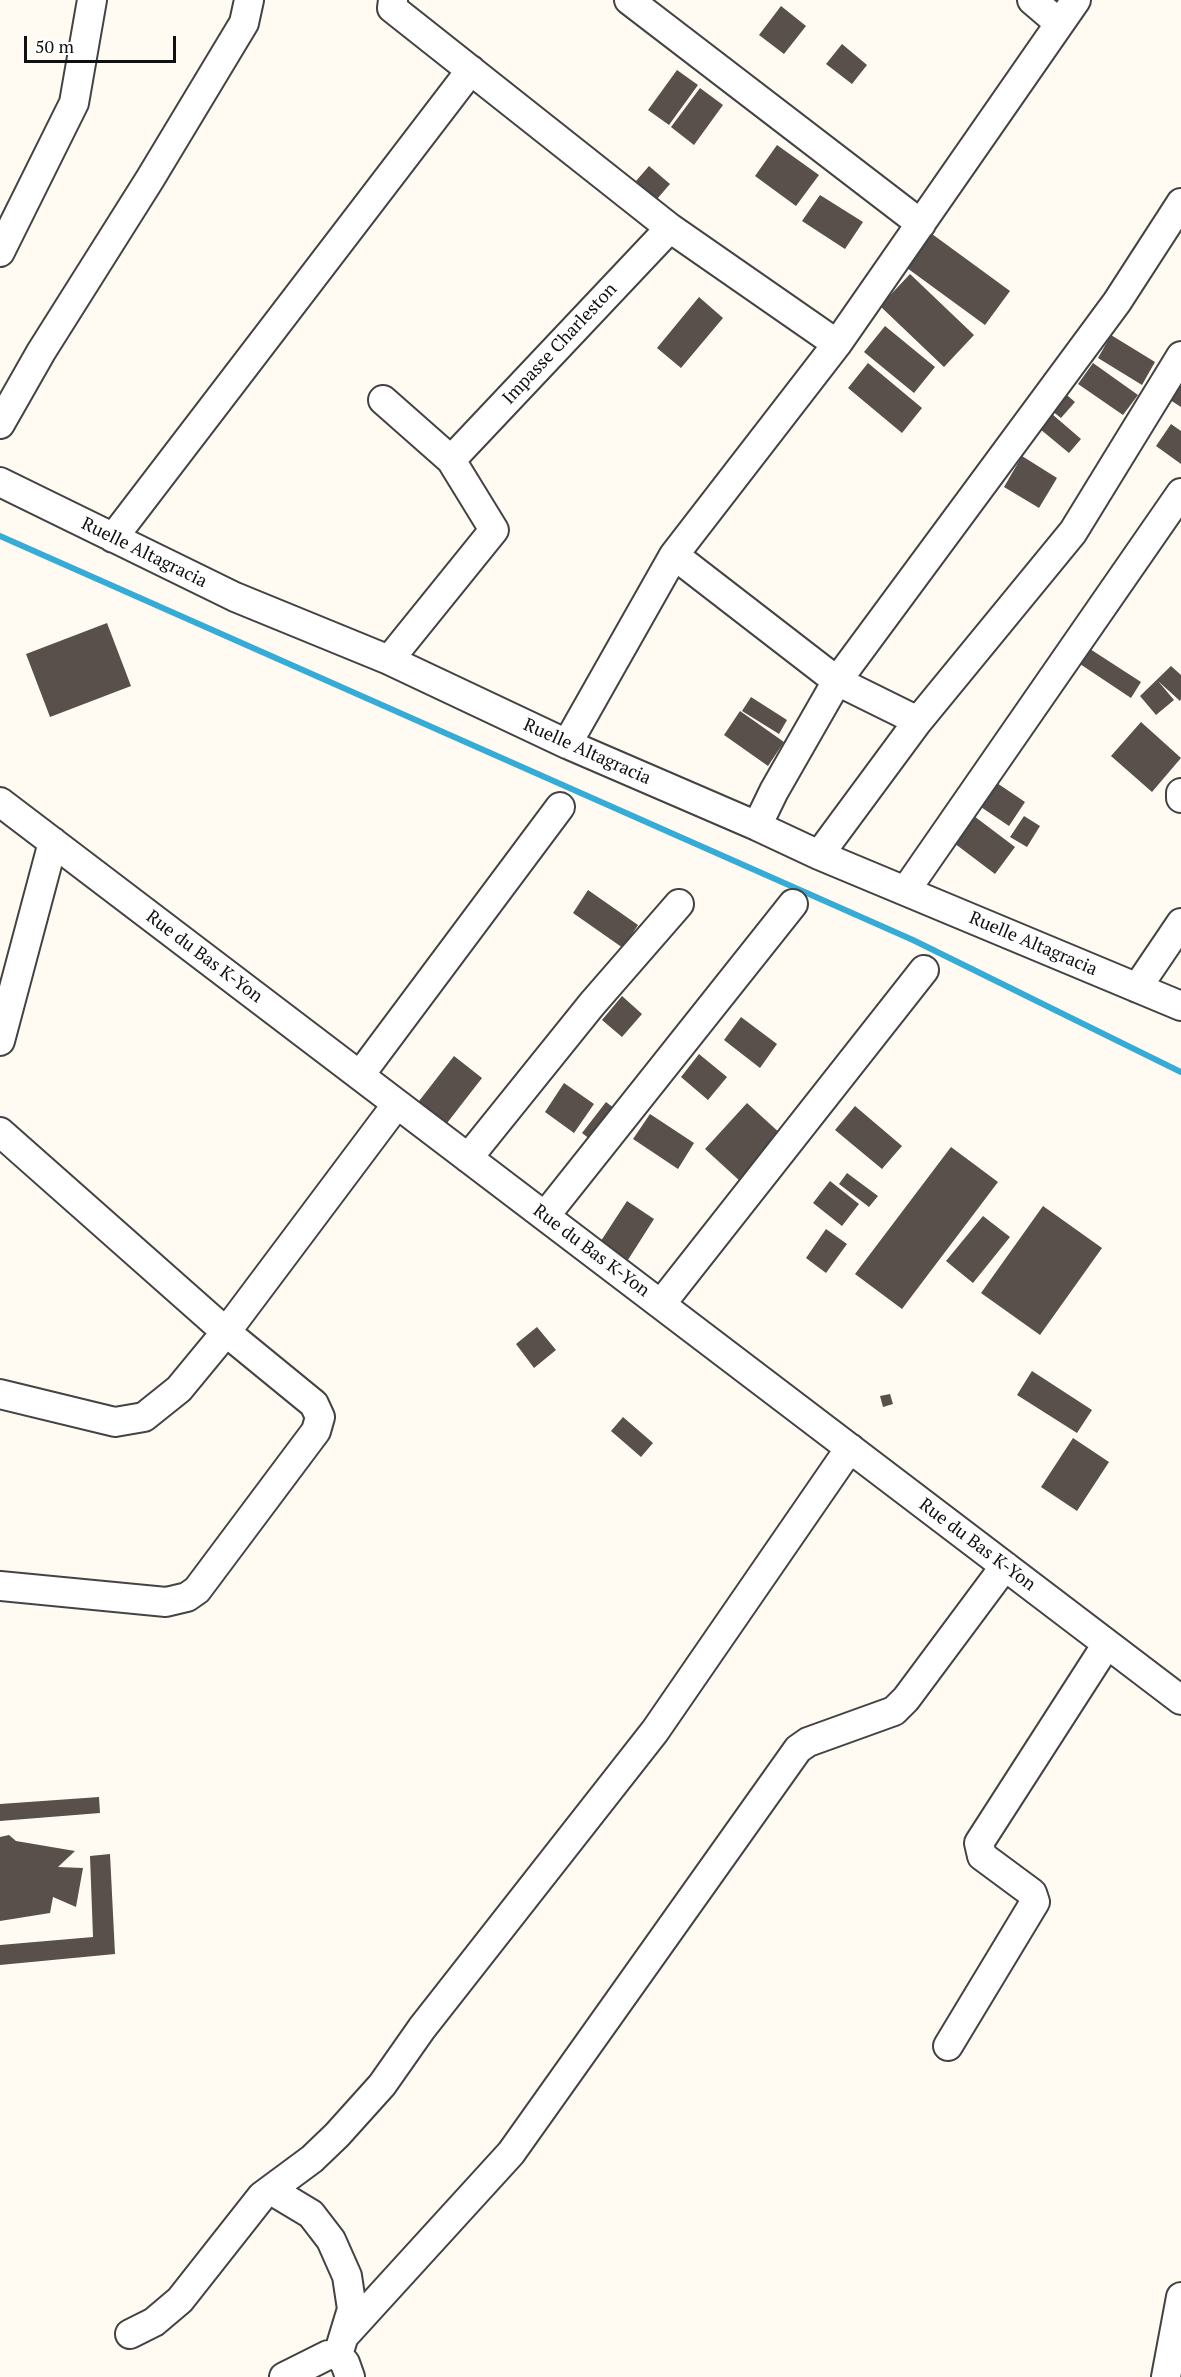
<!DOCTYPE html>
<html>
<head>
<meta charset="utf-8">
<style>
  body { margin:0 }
  #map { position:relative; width:1181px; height:2377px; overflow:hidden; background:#fffbf3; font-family:"PT Serif",serif }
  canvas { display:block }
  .scale { position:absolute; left:24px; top:36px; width:152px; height:27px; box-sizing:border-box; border:3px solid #101010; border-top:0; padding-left:8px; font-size:18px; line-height:21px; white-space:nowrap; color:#101010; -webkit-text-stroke:4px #fff; paint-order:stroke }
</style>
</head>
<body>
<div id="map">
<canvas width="1181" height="2377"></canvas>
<div class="scale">50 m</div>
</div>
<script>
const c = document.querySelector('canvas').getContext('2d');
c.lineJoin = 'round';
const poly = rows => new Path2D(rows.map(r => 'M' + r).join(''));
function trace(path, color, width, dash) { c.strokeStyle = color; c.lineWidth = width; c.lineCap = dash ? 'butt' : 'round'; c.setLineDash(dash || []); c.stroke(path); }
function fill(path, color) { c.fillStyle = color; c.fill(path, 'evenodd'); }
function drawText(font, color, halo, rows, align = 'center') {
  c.font = font + ' "PT Serif",serif'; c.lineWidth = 6; c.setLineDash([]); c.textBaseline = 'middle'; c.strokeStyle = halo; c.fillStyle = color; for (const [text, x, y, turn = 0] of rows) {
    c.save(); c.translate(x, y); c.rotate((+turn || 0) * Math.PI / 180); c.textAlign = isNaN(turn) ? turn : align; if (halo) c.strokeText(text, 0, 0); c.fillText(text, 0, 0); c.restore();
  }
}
trace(poly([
  [0,536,913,940,1181,1072]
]), '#35abd6', 6);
fill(poly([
  [781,6,806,26,784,54,759,35],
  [842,44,867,65,852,84,826,64],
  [677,70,698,85,669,125,648,110],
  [700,88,723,105,694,145,671,127],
  [777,145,819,175,796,206,755,176],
  [649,166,670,184,651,206,630,188],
  [820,195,863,222,845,249,802,221],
  [932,234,1010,291,985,325,907,268],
  [910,274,974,335,944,367,880,306],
  [699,297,723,318,681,368,657,348],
  [885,326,935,367,914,393,864,352],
  [1111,335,1155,362,1142,385,1098,358],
  [868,363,922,408,902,433,848,388],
  [1093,363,1138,395,1123,415,1078,384],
  [1181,376,1181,407,1167,398],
  [1061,390,1075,402,1061,418,1047,407],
  [1052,414,1081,439,1069,453,1040,429],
  [1171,424,1181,431,1181,464,1156,446],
  [1022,456,1057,478,1039,508,1004,487],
  [107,623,131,686,50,717,26,654],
  [1090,649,1141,682,1131,698,1080,664],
  [1171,666,1181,675,1181,699,1180,701,1158,681,1174,700,1156,715,1140,696],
  [751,697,787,720,779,734,742,711],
  [740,711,784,742,768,766,724,735],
  [1141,722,1181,758,1152,792,1111,756],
  [991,779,1025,802,1009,826,975,803],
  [970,813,1015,847,995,874,950,840],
  [1024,816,1040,826,1027,847,1010,837],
  [588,890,638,925,623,948,573,913],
  [622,996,642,1014,622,1037,602,1020],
  [741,1017,777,1044,760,1068,724,1040],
  [699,1054,727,1077,708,1100,681,1077],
  [454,1056,482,1078,444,1127,416,1105],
  [564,1083,594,1104,574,1133,545,1112],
  [606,1102,619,1112,595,1143,582,1133],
  [747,1103,782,1135,740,1181,705,1149],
  [855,1106,902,1146,882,1169,835,1130],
  [650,1114,694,1143,678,1169,633,1139],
  [951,1147,998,1182,902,1309,855,1274],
  [847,1173,878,1196,869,1207,839,1184],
  [830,1181,859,1204,842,1226,813,1203],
  [627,1201,654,1219,626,1263,599,1244],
  [1043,1206,1102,1248,1040,1335,981,1293],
  [983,1216,1010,1237,973,1283,946,1261],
  [826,1229,847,1244,826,1273,806,1258],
  [537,1327,556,1350,534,1368,516,1344],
  [1032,1371,1092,1410,1077,1433,1017,1395],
  [890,1394,893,1404,883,1407,880,1396],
  [623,1417,653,1443,641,1457,611,1431],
  [1073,1438,1109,1462,1077,1511,1041,1487],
  [99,1797,100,1813,0,1821,0,1804],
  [9,1835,16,1841,75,1851,58,1867,83,1868,76,1907,53,1897,50,1913,0,1921,0,1837],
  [110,1854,115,1954,0,1965,0,1945,93,1937,90,1856]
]), '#594f4b');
const minor = poly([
  [393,0,392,8,670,228,837,344],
  [629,0,921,224],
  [1032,0,1059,23],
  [0,252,74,103,92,0],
  [383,400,451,460,494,530,389,660],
  [0,424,41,352,150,179,244,23,249,0],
  [451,460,670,228],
  [0,482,235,597,389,660,567,744,757,826,819,855,1181,1006],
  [113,538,471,70],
  [674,555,837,681,918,721],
  [567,744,674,555,837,344,1076,0],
  [1181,793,1181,798],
  [0,802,1181,1700],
  [757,826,774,791,837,681,1117,302,1181,203],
  [819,855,918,721,1073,532,1181,356],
  [906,890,1181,493],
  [1137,988,1181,923],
  [0,1041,53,842],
  [360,1075,560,807],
  [0,1132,226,1332,314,1404,320,1417,316,1431,197,1590,187,1597,166,1602,0,1586],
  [468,1158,592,1004,679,904],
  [545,1216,793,904],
  [661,1304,924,970],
  [0,1394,115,1422,144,1417,179,1389,226,1332,397,1104],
  [948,2046,1035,1902,1032,1893,982,1856,979,1843,1107,1644],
  [271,2190,311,2214,331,2240,347,2276,352,2309,338,2355],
  [130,2334,154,2322,180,2300,262,2196,312,2159,337,2135,382,2085,422,2028,655,1731,850,1448],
  [345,2335,511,2153,798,1749,808,1742,894,1711,906,1699,1005,1566],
  [338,2355,345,2363,350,2377],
  [284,2377,328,2355,338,2355],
  [1166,2377,1181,2297]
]);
trace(minor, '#434343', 32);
trace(minor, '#fff', 28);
drawText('18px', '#101010', '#fff', [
  ["Impasse Charleston",560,344,-47],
  ["Ruelle Altagracia",144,553,26],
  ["Ruelle Altagracia",587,752,24],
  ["Ruelle Altagracia",1033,944,23],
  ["Rue du Bas K-Yon",204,957,37],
  ["Rue du Bas K-Yon",591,1251,37],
  ["Rue du Bas K-Yon",977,1545,37]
]);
</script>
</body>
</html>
